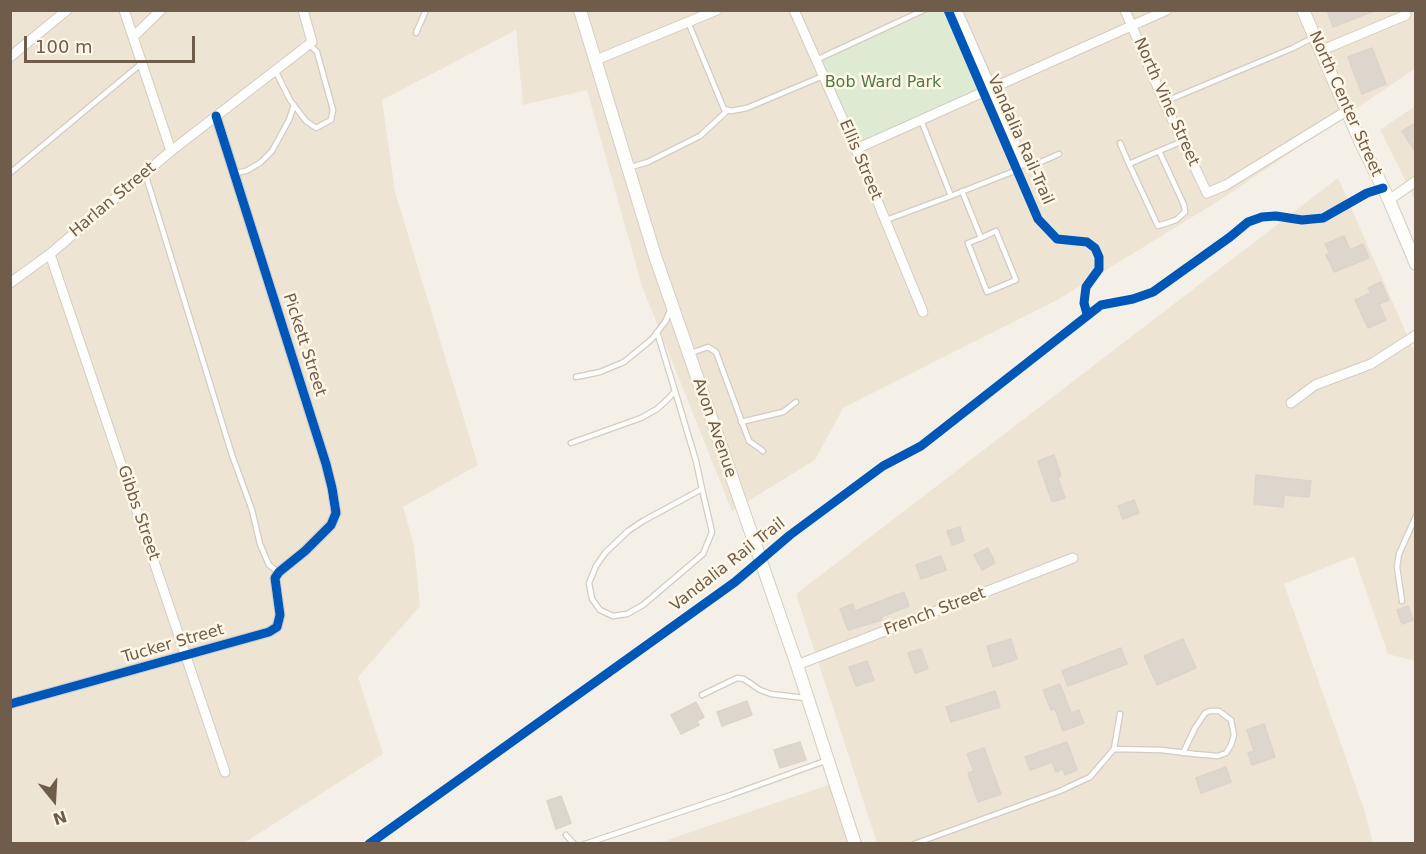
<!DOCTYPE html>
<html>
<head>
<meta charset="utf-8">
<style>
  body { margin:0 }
  #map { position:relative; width:1426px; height:854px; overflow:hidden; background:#f4f0e7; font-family:"DejaVu Sans",sans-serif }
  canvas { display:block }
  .frame { position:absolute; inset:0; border:12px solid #6f5c4a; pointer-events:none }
  .north { position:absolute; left:24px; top:770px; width:60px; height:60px; -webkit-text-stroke:4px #fef7e7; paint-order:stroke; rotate:162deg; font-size:16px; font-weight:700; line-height:24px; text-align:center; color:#6f5c4a }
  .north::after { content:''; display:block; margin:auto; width:21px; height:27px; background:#6f5c4a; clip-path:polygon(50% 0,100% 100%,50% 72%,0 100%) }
  .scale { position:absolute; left:24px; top:36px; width:171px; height:27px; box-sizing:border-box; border:3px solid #6f5c4a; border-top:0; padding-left:8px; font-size:18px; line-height:21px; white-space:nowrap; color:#6f5c4a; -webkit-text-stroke:4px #fef7e7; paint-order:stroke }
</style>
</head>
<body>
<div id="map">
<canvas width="1426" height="854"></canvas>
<div class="frame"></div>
<div class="north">N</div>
<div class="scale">100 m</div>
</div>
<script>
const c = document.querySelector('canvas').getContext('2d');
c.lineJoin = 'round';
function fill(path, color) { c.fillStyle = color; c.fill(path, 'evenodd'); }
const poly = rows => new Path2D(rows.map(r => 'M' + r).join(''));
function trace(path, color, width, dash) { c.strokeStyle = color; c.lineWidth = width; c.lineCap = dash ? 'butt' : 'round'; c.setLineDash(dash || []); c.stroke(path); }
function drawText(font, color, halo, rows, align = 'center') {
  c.font = font + ' "DejaVu Sans",sans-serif'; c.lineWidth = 5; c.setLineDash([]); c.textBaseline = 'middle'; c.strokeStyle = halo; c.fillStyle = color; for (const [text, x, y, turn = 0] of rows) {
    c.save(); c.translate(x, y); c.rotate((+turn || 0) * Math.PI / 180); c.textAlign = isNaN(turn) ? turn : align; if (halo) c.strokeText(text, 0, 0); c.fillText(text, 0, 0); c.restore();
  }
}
fill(poly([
  [1415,10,1416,68,1220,200,1057,300,843,408,815,460,732,511,642,286,587,90,523,105,516,30,382,100,395,192,478,465,403,507,414,545,420,606,358,677,383,754,244,843,11,844,10,11],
  [1415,106,1415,200,1380,130],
  [1338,178,1415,353,1415,661,1388,654,1354,556,1284,584,1364,809,1373,843,877,843,796,594],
  [834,783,854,844,656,844]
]), '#ede4d4');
fill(poly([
  [935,11,954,11,985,86,854,146,817,62]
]), '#deead2');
const building = poly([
  [1327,10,1374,10,1374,11,1333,27,1327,10],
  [1372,48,1386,84,1362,94,1348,57,1372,48],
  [1416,123,1416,153,1402,131,1416,123],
  [1344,236,1350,250,1363,244,1369,258,1334,272,1326,255,1330,254,1325,244,1344,236],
  [1381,282,1389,300,1379,304,1386,320,1368,328,1355,300,1371,293,1368,288,1381,282],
  [1054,455,1061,476,1058,478,1065,498,1052,502,1038,461,1054,455],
  [1256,475,1311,481,1309,497,1284,495,1283,507,1254,504,1256,475],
  [1134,500,1139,513,1123,519,1118,506,1134,500],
  [960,527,964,541,952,545,947,531,960,527],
  [988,548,995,563,982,570,974,555,988,548],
  [941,556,946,570,921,579,916,565,941,556],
  [904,592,909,606,881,617,882,620,848,630,840,609,853,604,855,611,904,592],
  [1408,606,1413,620,1402,624,1397,610,1408,606],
  [1011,639,1017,659,993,667,987,646,1011,639],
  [1183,639,1196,668,1157,685,1144,656,1183,639],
  [1121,648,1127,664,1068,686,1062,671,1121,648],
  [921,649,928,669,915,673,908,653,921,649],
  [867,661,874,680,856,686,849,667,867,661],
  [1060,684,1071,713,1079,710,1084,723,1063,731,1055,709,1051,710,1043,690,1060,684],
  [995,691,1000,707,951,722,946,707,995,691],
  [747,701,752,715,722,726,717,712,747,701],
  [696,702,704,717,697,721,699,725,681,734,671,715,696,702],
  [1264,724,1275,757,1252,765,1248,753,1254,751,1247,730,1264,724],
  [800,742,806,760,780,768,774,750,800,742],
  [1067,742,1077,770,1065,775,1063,769,1056,772,1052,762,1030,770,1025,757,1067,742],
  [984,748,1001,794,978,802,968,773,974,771,967,754,984,748],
  [1226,767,1231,782,1201,793,1196,778,1226,767],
  [561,796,571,823,556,829,547,801,561,796]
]);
fill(building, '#ddd6cd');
trace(building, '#dcd4ca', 1.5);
const lane = poly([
  [688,22,724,109,731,111,747,108,823,76],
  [416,33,426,10],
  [816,60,924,10],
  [275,70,290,100,306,121,316,128,331,120,333,110,317,52,309,44],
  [1164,102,1293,48,1314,37],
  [921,120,951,196,1017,170,1024,163,1034,165,1059,154],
  [1120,143,1129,164],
  [1159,151,1184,205,1185,212,1176,220,1158,226,1129,164,1159,151,1183,141],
  [631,167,648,162,700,136,728,110],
  [10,173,142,63],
  [145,173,232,455,252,510,260,544,269,565,278,572],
  [234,173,246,171,260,163,272,151,289,120,294,105],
  [962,191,981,238,996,231,1016,280,987,292,968,243,981,238],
  [886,220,951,196],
  [691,353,708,347,716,352,749,441,763,451],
  [576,377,600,372,624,362,652,339,665,322,671,309],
  [675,391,696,461,702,489,712,532,703,554,643,605,627,614,613,616,600,610,592,599,589,583,596,566,605,553,628,531,643,521,702,489],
  [741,422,783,412,796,402],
  [571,443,641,418,657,409,669,398,675,391,657,332],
  [1402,601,1397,567,1399,554,1416,516],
  [702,695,737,678,744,679,760,690,771,694,805,698],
  [1114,749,1161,750,1195,754,1218,756,1226,753,1231,745,1234,735,1231,720,1219,711,1210,711,1205,713,1195,728,1183,753],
  [566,835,574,844],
  [585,844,731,795,825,761],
  [914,844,1060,791,1090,777,1114,749,1120,714]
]);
const street = poly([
  [124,10,171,151],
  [794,10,856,149,923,312],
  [957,10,1024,163],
  [1125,10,1164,102,1207,193,1226,185,1348,110],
  [133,37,161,10],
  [1320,51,1406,15],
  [10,57,67,10],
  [596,60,717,10],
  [856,149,1167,10],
  [1389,200,1416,181],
  [50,254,225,772],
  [10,283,50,254,171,151,312,42,303,10],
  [1291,403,1315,385,1371,364,1416,335],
  [797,665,1073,558],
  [10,704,269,632,277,627,280,615,275,578,279,572,305,551,331,525,336,513,332,488,326,464,216,116]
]);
const secondary = poly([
  [580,10,655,256,797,665,855,844],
  [1303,10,1361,143,1389,200,1416,264]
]);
trace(lane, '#d2ccc3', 7);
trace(street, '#d2ccc3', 11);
trace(secondary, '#d4cec3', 14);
trace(lane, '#fdfdfb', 4.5);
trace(street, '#fdfdfb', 9);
trace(secondary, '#fdfdfb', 12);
trace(poly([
  [948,10,1038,219,1057,239,1087,242,1095,248,1099,257,1099,269,1086,287,1084,303,1087,314],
  [10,704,269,632,277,627,280,615,275,578,279,572,305,551,331,525,336,513,332,488,326,464,216,116],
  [369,844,735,582,790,535,883,466,921,446,1101,305,1133,299,1153,292,1230,237,1248,222,1262,217,1276,216,1302,220,1323,218,1367,193,1383,188]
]), '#0057b8', 9);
drawText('16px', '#4f7a46', '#fef7e7', [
  ["Bob Ward Park",883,83]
]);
drawText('16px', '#6f5c4a', '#fef7e7', [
  ["North Vine Street",1166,102,66],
  ["North Center Street",1345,104,66],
  ["Vandalia Rail-Trail",1020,140,66],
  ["Ellis Street",860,160,67],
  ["Harlan Street",113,200,-40],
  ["Pickett Street",304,345,72],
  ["Avon Avenue",714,428,71],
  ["Gibbs Street",138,513,71],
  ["Vandalia Rail Trail",728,565,-38],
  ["French Street",935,612,-21],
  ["Tucker Street",173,644,-16]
]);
</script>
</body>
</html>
